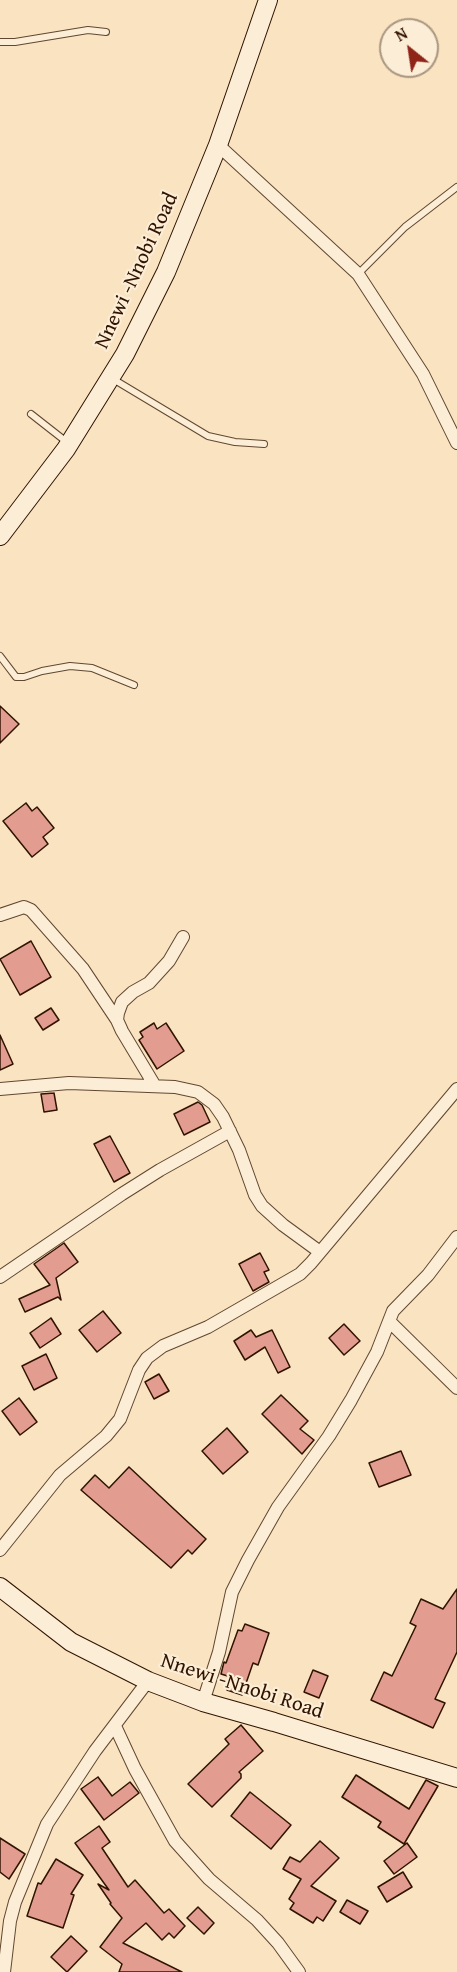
<!DOCTYPE html>
<html>
<head>
<meta charset="utf-8">
<style>
  body { margin:0 }
  #map { position:relative; width:457px; height:1972px; overflow:hidden; background:#f9e3c0; font-family:"Gentium Book Plus",serif }
  canvas { display:block }
  .north { position:absolute; left:379px; top:18px; width:60px; height:60px; box-sizing:border-box; background:#fbedd6; border:2px solid #aa9680; border-radius:50%; rotate:330deg; font-size:16px; font-weight:700; line-height:24px; text-align:center; color:#301300 }
  .north::after { content:''; display:block; margin:auto; width:21px; height:27px; background:#8f2418; clip-path:polygon(50% 0,100% 100%,50% 72%,0 100%) }
</style>
</head>
<body>
<div id="map">
<canvas width="457" height="1972"></canvas>
<div class="north">N</div>
</div>
<script>
const c = document.querySelector('canvas').getContext('2d');
c.lineJoin = 'round';
function fill(path, color) { c.fillStyle = color; c.fill(path, 'evenodd'); }
const poly = rows => new Path2D(rows.map(r => 'M' + r).join(''));
function trace(path, color, width, dash) { c.strokeStyle = color; c.lineWidth = width; c.lineCap = dash ? 'butt' : 'round'; c.setLineDash(dash || []); c.stroke(path); }
function drawText(font, color, halo, rows, align = 'center') {
  c.font = font + ' "Gentium Book Plus",serif'; c.lineWidth = 4.5; c.setLineDash([]); c.textBaseline = 'middle'; c.strokeStyle = halo; c.fillStyle = color; for (const [text, x, y, turn = 0] of rows) {
    c.save(); c.translate(x, y); c.rotate((+turn || 0) * Math.PI / 180); c.textAlign = isNaN(turn) ? turn : align; if (halo) c.strokeText(text, 0, 0); c.fillText(text, 0, 0); c.restore();
  }
}
const building = poly([
  [0,706,19,724,0,743,0,706],
  [26,803,32,811,37,807,54,828,43,837,48,844,32,857,3,821,26,803],
  [31,941,51,977,20,995,0,959,31,941],
  [51,1008,59,1020,43,1030,35,1018,51,1008],
  [154,1023,157,1029,166,1023,184,1051,157,1069,139,1040,143,1037,140,1032,154,1023],
  [0,1035,13,1064,0,1070,0,1035],
  [54,1093,57,1110,44,1112,41,1094,54,1093],
  [198,1102,202,1105,210,1122,184,1135,174,1114,198,1102],
  [110,1136,130,1173,114,1182,94,1144,110,1136],
  [64,1243,78,1262,56,1278,61,1300,58,1297,25,1312,19,1299,50,1285,34,1264,64,1243],
  [260,1253,269,1270,264,1272,269,1282,253,1291,239,1264,260,1253],
  [103,1311,121,1333,97,1352,79,1330,103,1311],
  [51,1318,61,1334,40,1348,30,1333,51,1318],
  [344,1324,360,1341,344,1355,329,1338,344,1324],
  [251,1330,256,1337,272,1330,290,1367,278,1373,265,1347,245,1360,234,1341,251,1330],
  [46,1354,57,1378,34,1390,22,1366,46,1354],
  [159,1374,169,1391,154,1399,145,1382,159,1374],
  [281,1395,308,1421,300,1429,314,1440,302,1454,262,1414,281,1395],
  [19,1398,37,1422,20,1435,2,1411,19,1398],
  [227,1428,248,1452,223,1474,202,1451,227,1428],
  [401,1451,411,1475,379,1487,369,1463,401,1451],
  [129,1467,206,1539,192,1554,188,1550,171,1568,81,1490,95,1475,109,1488,129,1467],
  [457,1589,457,1652,435,1699,445,1703,433,1728,371,1700,384,1672,392,1676,416,1626,410,1623,421,1599,443,1609,457,1589],
  [245,1624,269,1633,258,1665,253,1663,242,1695,227,1690,231,1677,221,1674,224,1662,226,1663,238,1630,242,1631,245,1624],
  [313,1670,328,1676,319,1698,304,1692,313,1670],
  [241,1725,263,1751,239,1772,241,1774,241,1778,212,1807,188,1784,229,1744,225,1739,241,1725],
  [356,1775,409,1809,426,1780,438,1786,404,1844,378,1827,381,1822,342,1797,356,1775],
  [98,1777,112,1796,130,1782,139,1793,104,1820,81,1789,98,1777],
  [250,1792,291,1825,271,1849,231,1816,250,1792],
  [99,1826,110,1842,102,1848,128,1887,135,1880,164,1913,169,1909,185,1926,174,1938,169,1933,162,1940,146,1923,123,1943,182,1972,119,1972,122,1964,100,1947,122,1918,110,1904,111,1903,98,1884,109,1890,75,1843,99,1826],
  [0,1838,25,1854,9,1879,0,1872,0,1838],
  [320,1841,339,1858,311,1886,336,1901,323,1921,317,1917,313,1923,290,1909,294,1903,289,1899,301,1879,283,1869,290,1857,300,1862,320,1841],
  [407,1843,417,1857,394,1874,384,1861,407,1843],
  [56,1859,83,1875,71,1894,74,1895,63,1928,27,1916,38,1883,41,1884,56,1859],
  [403,1872,412,1887,387,1902,378,1887,403,1872],
  [347,1900,368,1911,360,1924,340,1912,347,1900],
  [198,1907,214,1923,204,1934,187,1918,198,1907],
  [71,1936,87,1951,67,1972,51,1957,71,1936]
]);
fill(building, '#e29d90');
trace(building, '#301300', 1.5);
const service = poly([
  [0,42,15,42,88,30,106,32],
  [358,274,405,227,457,187],
  [113,379,208,436,235,442,264,444],
  [31,414,68,443],
  [0,656,16,677,24,677,42,671,70,666,92,668,134,685]
]);
const minor = poly([
  [218,145,358,274,423,374,457,443],
  [0,915,24,907,31,910,83,969,117,1020],
  [155,1086,122,1031,117,1020,118,1013,122,1002,133,992,149,983,169,961,183,937],
  [0,1089,69,1083,175,1087,198,1092,214,1104,223,1117,239,1150,255,1195,262,1206,283,1225,320,1252],
  [0,1277,122,1194,160,1170,230,1131],
  [389,1321,457,1388],
  [0,1550,60,1475,106,1436,120,1419,139,1370,147,1358,163,1346,208,1327,300,1274,311,1263,457,1089],
  [203,1702,219,1652,232,1592,248,1560,278,1507,329,1436,351,1400,377,1352,393,1311,428,1275,457,1237],
  [115,1726,135,1769,175,1841,209,1879,257,1920,278,1943,299,1972],
  [4,1972,10,1921,15,1902,47,1824,95,1751,148,1681]
]);
const secondary = poly([
  [0,536,66,449,125,354,166,272,218,145,268,0],
  [0,1587,71,1642,148,1681,203,1702,274,1722,457,1778]
]);
trace(service, '#624730', 8);
trace(minor, '#624730', 14);
trace(secondary, '#301300', 20);
trace(service, '#fbedd6', 6);
trace(minor, '#fbedd6', 12);
trace(secondary, '#fbedd6', 18);
drawText('21px', '#301300', '#fbedd6', [
  ["Nnewi -Nnobi Road",137,271,-65],
  ["Nnewi -Nnobi Road",242,1687,18]
]);
</script>
</body>
</html>
